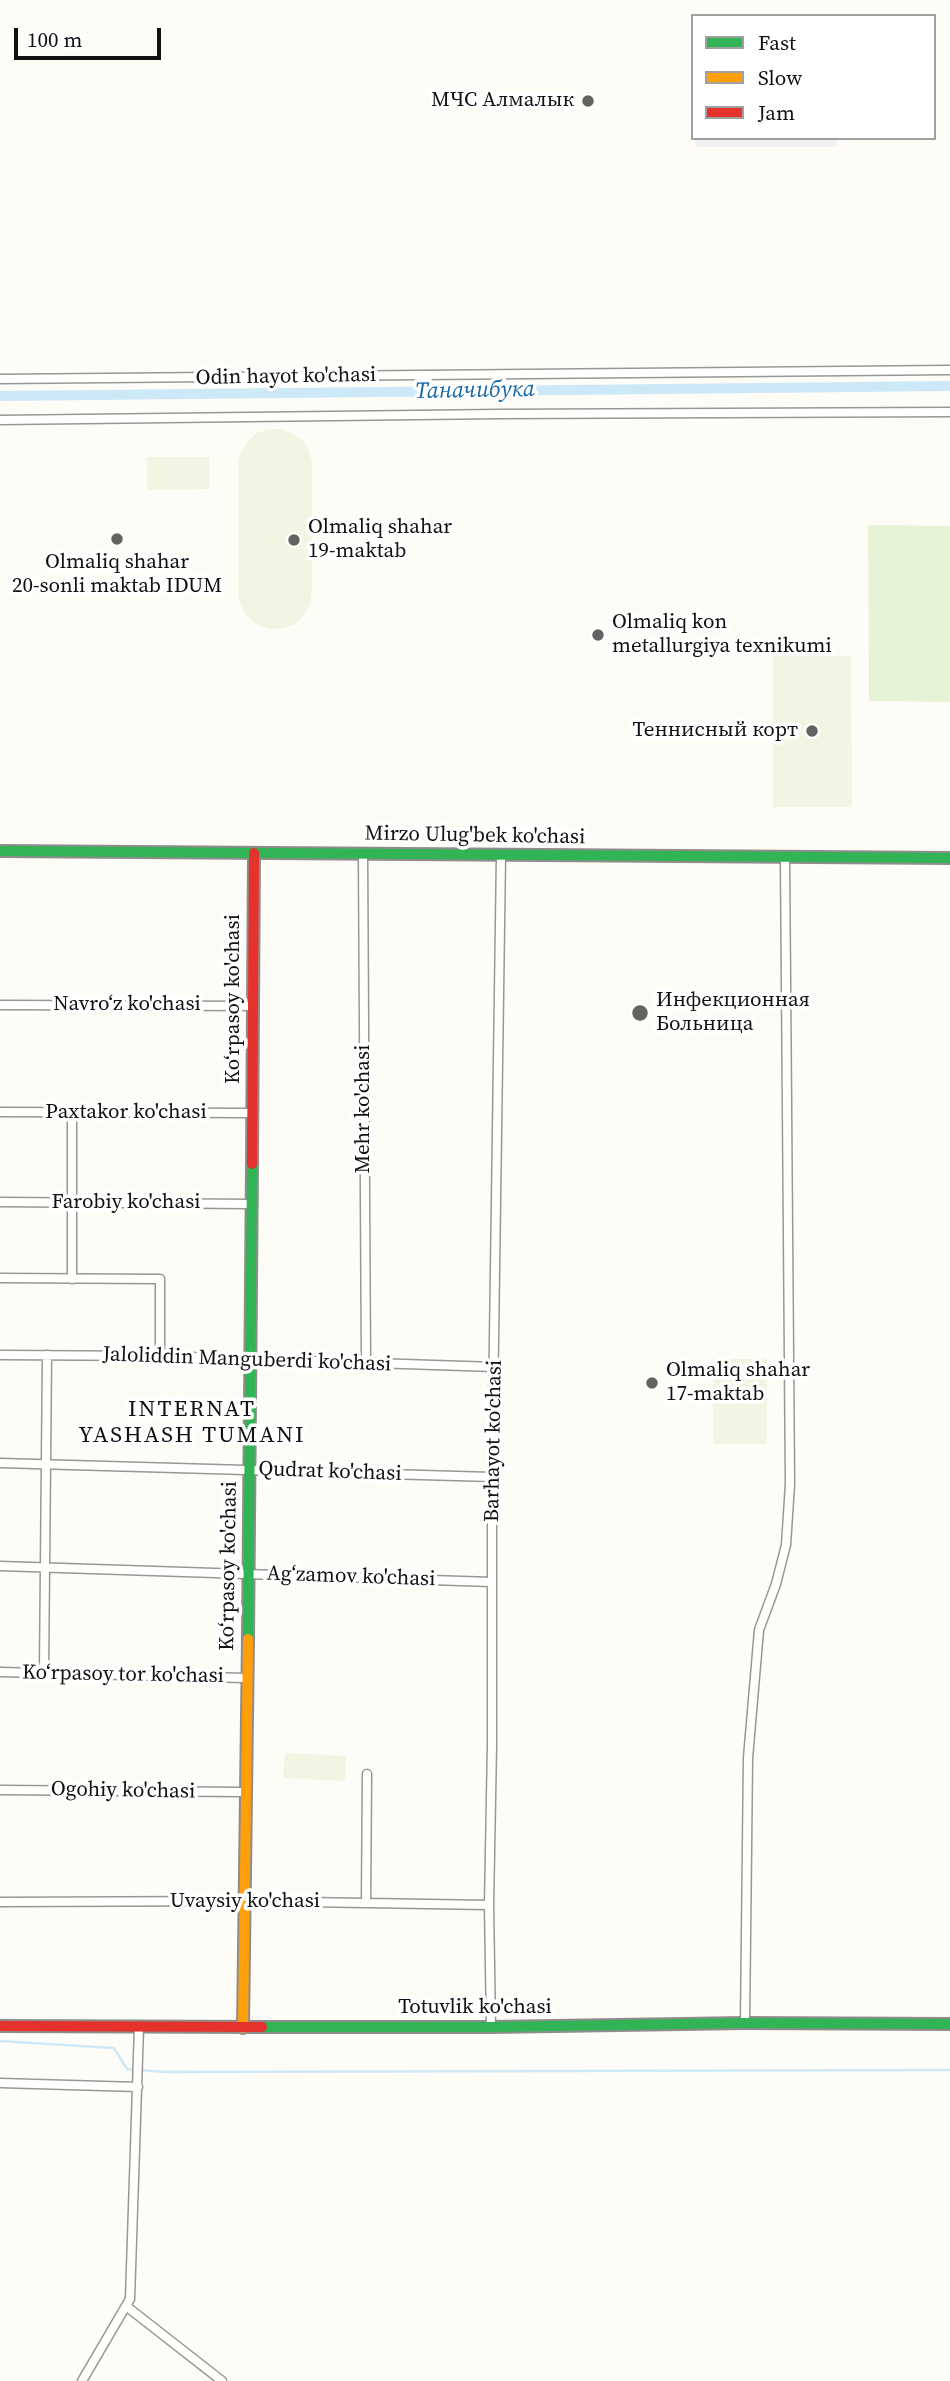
<!DOCTYPE html>
<html>
<head>
<meta charset="utf-8">
<style>
  body { margin:0 }
  #map { position:relative; width:950px; height:2381px; overflow:hidden; background:#fdfcf7; font-family:"Source Serif 4",serif }
  canvas { display:block }
  .legend { position:absolute; left:691px; top:14px; width:245px; height:126px; box-sizing:border-box; background:#fff; border:2px solid #a0a0a0; margin:0; padding:9px 12px; list-style:none; font-size:21px; color:#111 }
  .legend li { display:flex; align-items:center; gap:14px; height:35px }
  .legend b { width:35px; border:2px solid #a0a0a0 }
  .scale { position:absolute; left:14px; top:28px; width:147px; height:32px; box-sizing:border-box; border:4px solid #111; border-top:0; padding-left:9px; font-size:21px; line-height:24px; white-space:nowrap; color:#111; -webkit-text-stroke:5px #fff; paint-order:stroke }
</style>
</head>
<body>
<div id="map">
<canvas width="950" height="2381"></canvas>
<ul class="legend">
<li><b style="height:9px;background:#30b455"></b>Fast</li>
<li><b style="height:9px;background:#ff9f0a"></b>Slow</li>
<li><b style="height:9px;background:#e5322d"></b>Jam</li>
</ul>
<div class="scale">100 m</div>
</div>
<script>
const c = document.querySelector('canvas').getContext('2d');
c.lineJoin = 'round';
function fill(path, color) { c.fillStyle = color; c.fill(path, 'evenodd'); }
const poly = rows => new Path2D(rows.map(r => 'M' + r).join(''));
function trace(path, color, width, dash) { c.strokeStyle = color; c.lineWidth = width; c.lineCap = dash ? 'butt' : 'round'; c.setLineDash(dash || []); c.stroke(path); }
function drawText(font, color, halo, rows, align = 'center') {
  c.font = font + ' "Source Serif 4",serif'; c.lineWidth = 7; c.setLineDash([]); c.textBaseline = 'middle'; c.strokeStyle = halo; c.fillStyle = color; for (const [text, x, y, turn = 0] of rows) {
    c.save(); c.translate(x, y); c.rotate((+turn || 0) * Math.PI / 180); c.textAlign = isNaN(turn) ? turn : align; if (halo) c.strokeText(text, 0, 0); c.fillText(text, 0, 0); c.restore();
  }
}
fill(poly([
  [695,138,837,138,837,147,695,147]
]), '#f5f0f3');
fill(poly([
  [868,525,950,526,950,702,869,701]
]), '#e7f3d7');
fill(poly([
  [269,429,281,429,292,433,302,440,309,450,312,462,312,591,310,604,304,615,295,624,283,628,270,629,258,625,248,617,241,606,238,594,238,463,241,451,248,441,257,433],
  [147,457,209,457,210,489,147,490],
  [773,656,851,656,852,807,773,807],
  [713,1359,767,1359,767,1444,713,1444],
  [285,1753,346,1756,345,1781,283,1778]
]), '#f0f6e1');
trace(poly([
  [0,2041,114,2048,127,2069,165,2072,950,2070]
]), '#cde8f7', 2.5);
trace(poly([
  [0,396,950,386]
]), '#cde8f7', 10);
const street = poly([
  [0,379,950,370],
  [0,420,499,414,950,412],
  [363,854,366,1364],
  [0,1005,253,1006],
  [0,1112,253,1113],
  [0,1202,252,1204],
  [0,1278,160,1279,160,1356],
  [72,1279,72,1113],
  [0,1355,160,1356,495,1367],
  [0,1463,492,1477],
  [0,1566,492,1582],
  [0,1672,246,1678],
  [44,1672,47,1355],
  [0,1790,245,1792],
  [0,1902,244,1901,489,1905],
  [366,1903,367,1774],
  [745,2023,748,1758,759,1630,776,1584,786,1545,790,1484,785,858],
  [491,2027,489,1905,492,1745,492,1477,501,855],
  [0,2083,138,2087],
  [126,2306,222,2381],
  [82,2381,130,2299,139,2027]
]);
const fast = poly([
  [0,851,950,858],
  [248,1639,252,1164],
  [262,2027,491,2027,745,2023,950,2024]
]);
const slow = poly([
  [243,2028,248,1639]
]);
const jam = poly([
  [252,1164,254,853],
  [0,2026,262,2027]
]);
trace(street, '#979795', 11);
trace(fast, '#8e8d8b', 14);
trace(slow, '#8e8d8b', 14);
trace(jam, '#8e8d8b', 14);
trace(street, '#fffffe', 8);
trace(fast, '#30b455', 10);
trace(slow, '#ff9f0a', 10);
trace(jam, '#e5322d', 10);
for (const [x, y, r, color] of [
  [588,101,7,"#646362"],
  [117,539,7,"#646362"],
  [294,540,7,"#646362"],
  [598,635,7,"#646362"],
  [812,731,7,"#646362"],
  [640,1013,9,"#646362"],
  [652,1383,7,"#646362"]
]) { const dot = new Path2D(); dot.arc(x, y, r, 0, 2 * Math.PI); c.fillStyle = color; c.fill(dot); trace(dot, '#fff', 2.5); }
drawText('21px', '#111', '#fff', [
  ["МЧС Алмалык",574,101,"right"],
  ["Olmaliq shahar",308,528],
  ["19-maktab",308,552],
  ["Olmaliq shahar",117,563,"center"],
  ["20-sonli maktab IDUM",117,587,"center"],
  ["Olmaliq kon",612,623],
  ["metallurgiya texnikumi",612,647],
  ["Теннисный корт",798,731,"right"],
  ["Инфекционная",656,1001],
  ["Больница",656,1025],
  ["Olmaliq shahar",666,1371],
  ["17-maktab",666,1395]
], 'left');
drawText('21px', '#111', '#fff', [
  ["Odin hayot ko'chasi",286,377,-1],
  ["Mirzo Ulug'bek ko'chasi",475,836,1],
  ["Ko‘rpasoy ko'chasi",234,999,-90],
  ["Navro‘z ko'chasi",127,1005],
  ["Mehr ko'chasi",364,1109,-90],
  ["Paxtakor ko'chasi",126,1113],
  ["Farobiy ko'chasi",126,1203],
  ["Jaloliddin Manguberdi ko'chasi",247,1360,2],
  ["Barhayot ko'chasi",494,1441,-89],
  ["Qudrat ko'chasi",330,1472,2],
  ["Ko‘rpasoy ko'chasi",229,1566,-89],
  ["Ag‘zamov ko'chasi",351,1577,2],
  ["Ko‘rpasoy tor ko'chasi",123,1675,1],
  ["Ogohiy ko'chasi",123,1791,1],
  ["Uvaysiy ko'chasi",245,1902],
  ["Totuvlik ko'chasi",475,2008]
]);
drawText('italic 23px', '#1768a6', '#fff', [
  ["Таначибука",475,391,-1]
]);
c.letterSpacing = '2px';
drawText('23px', '#111', '#fff', [
  ["INTERNAT",192,1410],
  ["YASHASH TUMANI",192,1436]
]);
c.letterSpacing = '0px';
</script>
</body>
</html>
